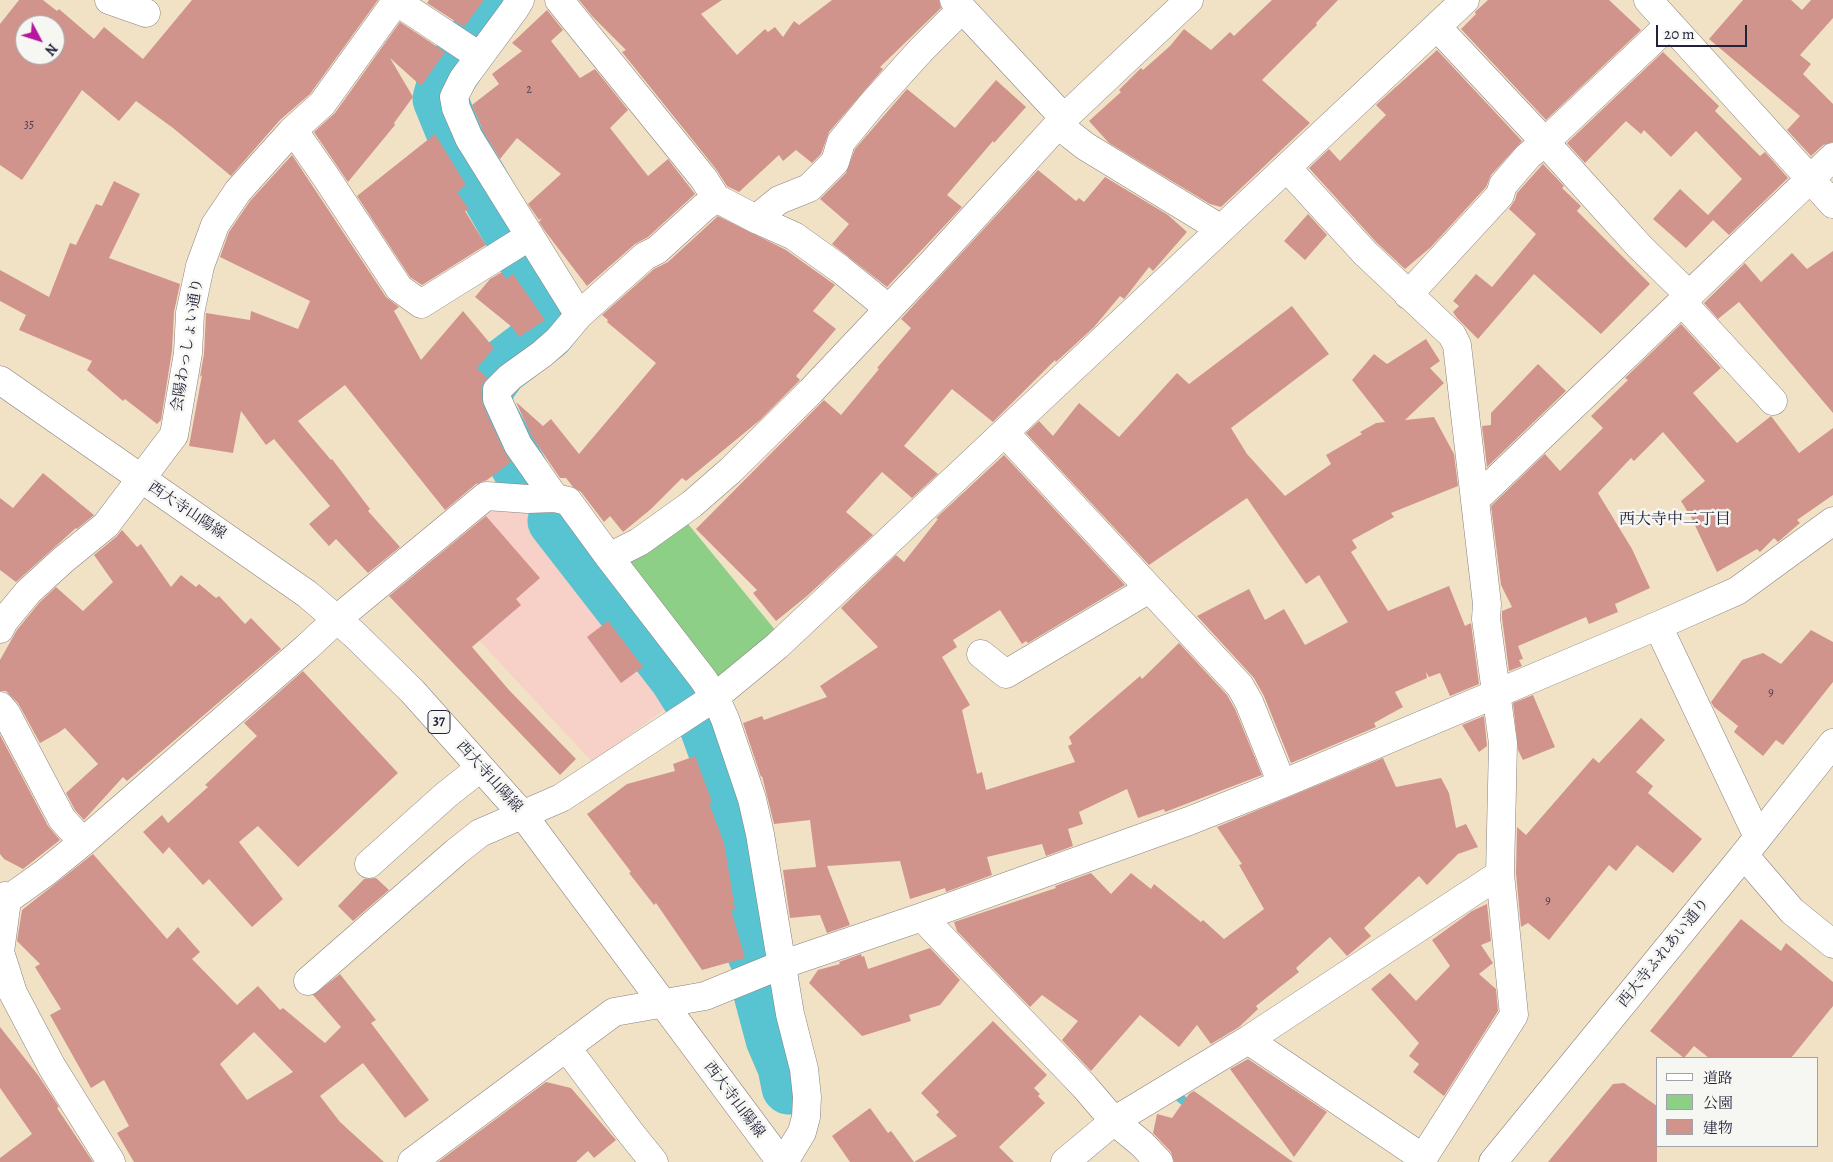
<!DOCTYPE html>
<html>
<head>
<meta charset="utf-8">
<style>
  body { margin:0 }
  #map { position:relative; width:1833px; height:1162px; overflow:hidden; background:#f1e2c6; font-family:Alegreya,"Noto Serif JP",serif }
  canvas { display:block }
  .legend { position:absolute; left:1656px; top:1057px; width:162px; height:90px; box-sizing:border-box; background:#f6f6f2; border:1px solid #a1a1a9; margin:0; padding:6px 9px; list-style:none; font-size:15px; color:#22223b }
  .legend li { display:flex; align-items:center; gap:10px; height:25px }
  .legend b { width:25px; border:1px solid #a1a1a9 }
  .north { position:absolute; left:15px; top:15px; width:50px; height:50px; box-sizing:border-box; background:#f6f6f2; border:1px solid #a1a1a9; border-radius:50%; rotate:130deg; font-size:14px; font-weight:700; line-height:20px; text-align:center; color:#22223b }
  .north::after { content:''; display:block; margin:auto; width:18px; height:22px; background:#b5179e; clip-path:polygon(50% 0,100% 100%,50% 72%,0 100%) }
  .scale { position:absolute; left:1656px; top:25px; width:91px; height:22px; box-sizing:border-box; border:2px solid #22223b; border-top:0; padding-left:6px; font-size:15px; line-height:18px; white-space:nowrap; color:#22223b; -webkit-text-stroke:4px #f6f6f2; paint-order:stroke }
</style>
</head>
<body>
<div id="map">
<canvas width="1833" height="1162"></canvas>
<ul class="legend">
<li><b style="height:6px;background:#fff"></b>道路</li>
<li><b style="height:14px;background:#8dcf87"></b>公園</li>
<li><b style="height:14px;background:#d1948d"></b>建物</li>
</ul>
<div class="north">N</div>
<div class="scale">20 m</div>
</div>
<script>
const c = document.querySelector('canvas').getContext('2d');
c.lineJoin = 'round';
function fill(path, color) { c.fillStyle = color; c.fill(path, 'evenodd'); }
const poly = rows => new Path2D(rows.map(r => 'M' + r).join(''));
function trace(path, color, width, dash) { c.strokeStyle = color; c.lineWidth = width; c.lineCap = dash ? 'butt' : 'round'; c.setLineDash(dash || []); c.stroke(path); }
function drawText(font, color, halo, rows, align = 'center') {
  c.font = font + ' Alegreya,"Noto Serif JP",serif'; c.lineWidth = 5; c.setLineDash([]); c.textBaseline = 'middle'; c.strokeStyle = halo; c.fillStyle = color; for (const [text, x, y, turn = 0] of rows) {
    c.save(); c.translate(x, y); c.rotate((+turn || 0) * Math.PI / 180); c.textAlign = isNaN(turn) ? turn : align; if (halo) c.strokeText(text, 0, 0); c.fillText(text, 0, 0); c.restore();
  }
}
fill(poly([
  [490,505,533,511,679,699,592,762,410,566]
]), '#f7d1c7');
fill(poly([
  [684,519,776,631,716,681,622,559]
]), '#8dcf87');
trace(poly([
  [1180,1098,1193,1108]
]), '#58c3d1', 9);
trace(poly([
  [471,44,502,0],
  [464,54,444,85,440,99,456,138,513,237],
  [521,252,556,309,555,323,547,333,501,368,487,387,485,406,523,475],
  [555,521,677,678,689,697],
  [707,727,716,752,732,813,755,955],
  [760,990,773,1039,785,1067,789,1087]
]), '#58c3d1', 55);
fill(poly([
  [19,0,43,0,57,11,59,9,94,39,104,27,143,59,192,0,378,0,310,94,280,120,231,176,173,128,136,101,119,121,82,90,22,180,0,165,0,24],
  [25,25,55,25,55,55,25,55],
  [429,0,484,0,464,27,427,3],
  [579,0,722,0,701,14,737,55,765,29,768,32,775,27,783,37,794,21,799,25,832,0,939,0,941,8,880,67,883,69,829,132,821,154,812,163,796,150,783,161,779,155,739,192,727,186,716,169,622,52,626,50,592,16],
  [1272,0,1338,0,1316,23,1317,25,1262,80,1310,123,1221,207,1210,204,1109,143,1089,121,1121,92,1119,90,1141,68,1143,70,1170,46,1184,29,1211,50,1230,32,1234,36],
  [1488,0,1609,0,1641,30,1546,120,1461,29,1476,14,1475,12,1477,10],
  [1743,0,1791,0,1802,10,1811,0,1833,0,1833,18,1800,55,1811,64,1803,74,1833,104,1833,142,1823,145,1811,156,1787,130,1800,116,1709,39],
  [547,10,563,30,551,41,580,78,595,69,628,110,610,128,648,176,668,159,695,194,648,237,635,244,587,286,545,231,539,222,542,218,539,220,528,204,561,174,517,138,500,159,483,131,472,105,499,84,492,74,522,51,512,43],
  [400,22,445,52,421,86,390,58,413,97,394,123,395,125,348,182,314,132,335,113],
  [1437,50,1522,141,1491,175,1486,187,1431,247,1405,269,1376,242,1309,168,1329,149,1340,161,1386,115,1376,105],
  [1663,52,1719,106,1715,111,1760,156,1765,152,1788,178,1729,235,1713,220,1686,248,1653,219,1680,189,1708,215,1742,179,1696,131,1671,157,1644,130,1641,134,1626,121,1585,163,1567,143],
  [996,80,1026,107,994,143,993,141,947,195,962,207,887,287,832,244,849,224,820,199,846,173,855,149,907,89,955,128],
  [435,134,466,185,457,192,469,209,465,211,486,245,422,285,410,277,357,196],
  [292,155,386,297,399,307,394,311,421,360,463,311,494,348,477,368,487,378,483,384,481,390,483,405,504,451,511,462,487,480,476,484,445,510,345,385,298,421,331,460,332,459,370,509,368,511,400,547,368,573,336,539,329,546,309,524,330,506,274,439,266,445,241,411,233,453,189,446,202,375,200,377,204,354,206,313,250,320,251,311,298,329,310,301,220,257,229,232,250,201],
  [1543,164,1564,186,1562,188,1581,206,1577,211,1650,284,1601,334,1534,274,1478,339,1457,318,1453,312,1459,306,1453,301,1476,274,1492,287,1536,234,1509,209,1515,200,1517,193],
  [1038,170,1076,201,1079,198,1084,202,1105,177,1168,215,1187,232,1153,271,1149,267,1125,298,1124,299,1120,296,1094,327,1056,362,1055,360,993,422,952,389,904,446,938,474,912,498,882,472,846,512,873,535,807,596,776,621,753,593,757,590,696,529,824,400,841,415,879,369,877,368,911,328,901,319],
  [114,181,140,194,109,258,180,284,174,312,172,351,161,420,157,424,125,399,123,401,87,370,92,361,19,330,26,315,0,301,0,270,49,297,70,243,76,245,96,204,102,206],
  [1308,214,1327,235,1305,260,1284,241],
  [718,216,786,250,835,285,813,311,836,329,796,376,800,380,760,420,686,481,682,478,651,509,623,532,610,516,604,522,581,492,573,487,566,478,560,478,532,437,516,402,543,426,551,419,579,454,656,363,607,322,608,320,602,315,654,269,668,262],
  [1833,251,1833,413,1739,302,1718,319,1704,303,1745,263,1761,282,1792,253,1807,269],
  [502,272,506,279,513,274,545,320,519,337,512,327,475,297,490,279],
  [1292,306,1329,354,1231,428,1247,454,1285,496,1331,464,1326,455,1362,434,1360,432,1376,423,1385,422,1352,380,1374,354,1387,364,1426,339,1440,361,1430,368,1444,383,1405,420,1434,417,1454,454,1458,486,1391,513,1394,517,1352,540,1357,548,1351,552,1388,611,1449,586,1465,626,1471,623,1479,684,1450,696,1440,673,1429,677,1426,672,1427,678,1395,692,1403,707,1374,723,1376,727,1291,763,1264,696,1254,678,1197,616,1249,589,1265,620,1284,609,1305,645,1348,622,1319,575,1306,584,1247,498,1149,565,1026,433,1039,421,1053,436,1079,403,1119,437,1177,373,1189,384],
  [1681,324,1721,368,1693,393,1737,443,1771,416,1799,453,1833,428,1833,495,1797,520,1800,523,1778,542,1774,538,1760,552,1757,549,1717,572,1692,519,1681,501,1705,481,1663,432,1634,461,1631,458,1598,493,1632,549,1650,588,1615,604,1618,612,1589,624,1586,617,1518,646,1523,659,1519,660,1522,666,1509,671,1502,618,1502,611,1512,607,1501,585,1491,506,1545,454,1560,471,1603,428,1591,416,1628,380,1625,378],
  [1538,364,1566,391,1487,467,1482,426,1491,425,1491,413],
  [1004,455,1125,585,1028,643,1026,641,1022,644,1000,610,953,640,957,647,942,657,970,705,962,710,977,774,982,772,986,790,1075,762,1068,746,1072,744,1069,737,1140,676,1142,679,1179,643,1227,695,1235,709,1262,775,1165,812,1164,809,1138,818,1127,789,1079,812,1083,824,1068,829,1073,846,1046,856,1042,844,987,857,992,875,946,892,945,888,910,899,900,861,827,866,850,925,827,933,820,915,790,918,783,870,816,867,810,820,774,824,762,776,761,777,743,723,762,716,764,720,827,697,820,686,878,647,841,608,896,555,904,562,938,519,936,518],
  [43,473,94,515,77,529,76,528,16,582,0,570,0,498,13,508],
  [486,516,540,578,516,599,521,605,472,647,509,690,576,759,560,775,389,596],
  [122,530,137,547,141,544,171,587,181,575,196,587,199,584,216,598,219,596,245,624,251,618,281,649,127,781,123,777,84,820,75,810,66,793,98,764,65,728,58,733,40,743,18,703,6,691,0,691,0,660,17,630,39,603,56,587,83,611,113,582,94,555,116,537],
  [608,621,643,667,621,683,587,637],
  [1811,630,1833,642,1833,682,1783,745,1776,740,1763,756,1734,732,1738,726,1714,707,1711,702,1742,660,1763,653,1781,664],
  [303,671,398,773,298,867,258,826,239,842,283,899,252,927,209,879,203,885,169,847,163,854,143,832,162,815,168,823,208,787,205,785,257,736,244,723],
  [1533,695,1555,747,1523,760,1518,750,1513,703],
  [1484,716,1487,746,1479,752,1462,725],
  [1641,718,1665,740,1636,772,1653,786,1648,793,1702,839,1673,873,1637,845,1616,871,1609,865,1549,940,1528,923,1521,927,1516,873,1517,827,1526,835,1593,758,1599,763],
  [0,735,48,826,60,840,23,869,4,859,0,854],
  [695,756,712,802,709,803,724,843,735,909,731,910,745,958,702,970,656,903,654,905,629,873,631,872,587,814,627,784,675,771,673,764],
  [1383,758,1396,787,1441,778,1449,793,1456,828,1466,824,1478,847,1458,854,1427,885,1419,876,1364,928,1371,936,1347,956,1330,937,1296,968,1299,972,1256,1006,1258,1009,1239,1027,1211,1044,1197,1025,1179,1047,1140,1015,1091,1071,1062,1040,1078,1021,1042,995,1030,1007,957,931,954,922,1056,888,1055,886,1091,873,1111,894,1131,873,1151,889,1154,884,1201,922,1203,920,1224,939,1264,909,1239,865,1242,864,1217,827],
  [93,854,167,939,178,927,200,952,192,959,237,1005,258,986,280,1010,283,1008,325,1043,341,1027,313,995,340,974,376,1020,371,1023,429,1100,405,1118,363,1063,320,1096,340,1122,384,1162,134,1162,117,1133,129,1126,104,1080,91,1088,50,1015,61,1009,35,967,40,964,17,941,22,910],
  [254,1032,293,1072,247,1100,220,1064],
  [376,878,389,890,353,921,338,906,364,879],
  [1487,904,1491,941,1481,945,1493,963,1479,974,1496,989,1498,1011,1444,1096,1413,1072,1419,1064,1409,1056,1419,1043,1371,989,1390,973,1416,1001,1450,966,1432,940,1472,911],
  [1741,919,1781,951,1786,943,1833,982,1833,1006,1791,1058,1709,1058,1694,1046,1684,1058,1650,1031],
  [930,948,960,980,940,1005,909,1015,911,1021,862,1036,809,983,818,970,840,964,839,962,861,954,862,957,864,956,868,969],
  [993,1021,1047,1075,1034,1088,1040,1094,1038,1096,1045,1103,999,1147,1014,1162,914,1162,957,1136,936,1115,939,1112,921,1093],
  [0,1027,38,1075,59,1107,57,1108,93,1162,0,1162,0,1158,32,1134,0,1088],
  [1248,1059,1327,1112,1294,1157,1230,1069],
  [546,1082,571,1088,616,1140,594,1158,588,1151,576,1162,438,1162],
  [1624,1083,1657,1106,1657,1162,1548,1162,1613,1084],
  [1194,1091,1293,1162,1174,1162,1171,1152,1153,1133,1157,1114,1172,1118,1189,1094],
  [870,1108,888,1133,891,1131,914,1162,850,1162,832,1136]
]), '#d1948d');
const minor = poly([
  [109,0,146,13],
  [520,0,514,10,463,79,454,97,456,108,469,138,579,315],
  [559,0,704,179,716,198,758,220,794,236,840,269,888,308],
  [954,0,1064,118,1064,129,1071,135,1085,146,1221,229],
  [1648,0,1833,204],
  [396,1,479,56],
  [1437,27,1545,142,1639,246,1689,295],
  [292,131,301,141,326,177,399,288,421,304,530,236],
  [758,220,763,213,779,200,809,188,835,162,841,142,873,103,921,50,962,9],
  [1408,295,1500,195,1503,185,1528,156,1545,142,1670,24],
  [1682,302,1773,401],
  [1005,433,1240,686,1249,702,1282,784],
  [555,498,518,445,497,399,497,390,510,377,542,354,558,340,579,315,645,256,657,250,703,208,716,198],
  [1475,500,1833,157],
  [609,557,703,679,715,697,725,719,752,799,760,834,790,1014,804,1069,807,1097,806,1117,802,1132,784,1162],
  [1658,626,1758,837],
  [0,629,4,621,28,592,63,560,106,525,174,435,188,353,190,313,200,266,215,225,238,191,292,131,322,104,397,0],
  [981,654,1006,674,1149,589],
  [0,706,6,713,62,819,83,842],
  [1744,855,1792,911,1833,944],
  [369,864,446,795,480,768],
  [5,896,7,900,0,952,13,993,52,1067,111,1162],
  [0,912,7,900,46,872,83,842,306,648,337,619,486,496,528,499,555,498,568,501,609,557,639,542,692,504,731,470,811,391,931,264,1064,118,1189,0],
  [922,917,1084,1086,1114,1121,1142,1144,1159,1162],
  [308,981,456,852,480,833,561,798,715,697,777,646,1465,0],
  [1248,1040,1423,1158,1514,1015,1500,874,1503,743,1486,619,1487,604,1457,345,1452,335,1365,253,1287,168],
  [566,1047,629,1131,654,1162],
  [412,1162,614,1012,705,996,781,965,922,917,1189,821,1282,784,1664,623,1737,591,1833,521],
  [1065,1162,1114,1121,1248,1040,1500,874],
  [1493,1162,1744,855,1833,743]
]);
const major = poly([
  [0,380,307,594,354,634,412,691,523,815,781,1162]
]);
trace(minor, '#8a8280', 29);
trace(major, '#8a8280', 29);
trace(minor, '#fff', 28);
trace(major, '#fff', 28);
drawText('12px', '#4e3e50', null, [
  ["2",529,90],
  ["35",29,125],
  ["9",1771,693],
  ["9",1548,901]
]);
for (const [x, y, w] of [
  [439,722,22]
]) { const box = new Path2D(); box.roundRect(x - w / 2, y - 11.5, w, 23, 4); c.fillStyle = '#f6f6f2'; c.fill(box); trace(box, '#22223b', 1); }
drawText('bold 14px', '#22223b', null, [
  ["37",439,722]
]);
drawText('15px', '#22223b', '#f6f6f2', [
  ["会陽わっしょい通り",188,345,-81],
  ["西大寺山陽線",187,511,34],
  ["西大寺山陽線",489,777,48],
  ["西大寺ふれあい通り",1664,953,-51],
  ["西大寺山陽線",734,1100,53]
]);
drawText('16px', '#22223b', '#f6f6f2', [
  ["西大寺中二丁目",1675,520]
]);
</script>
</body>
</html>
